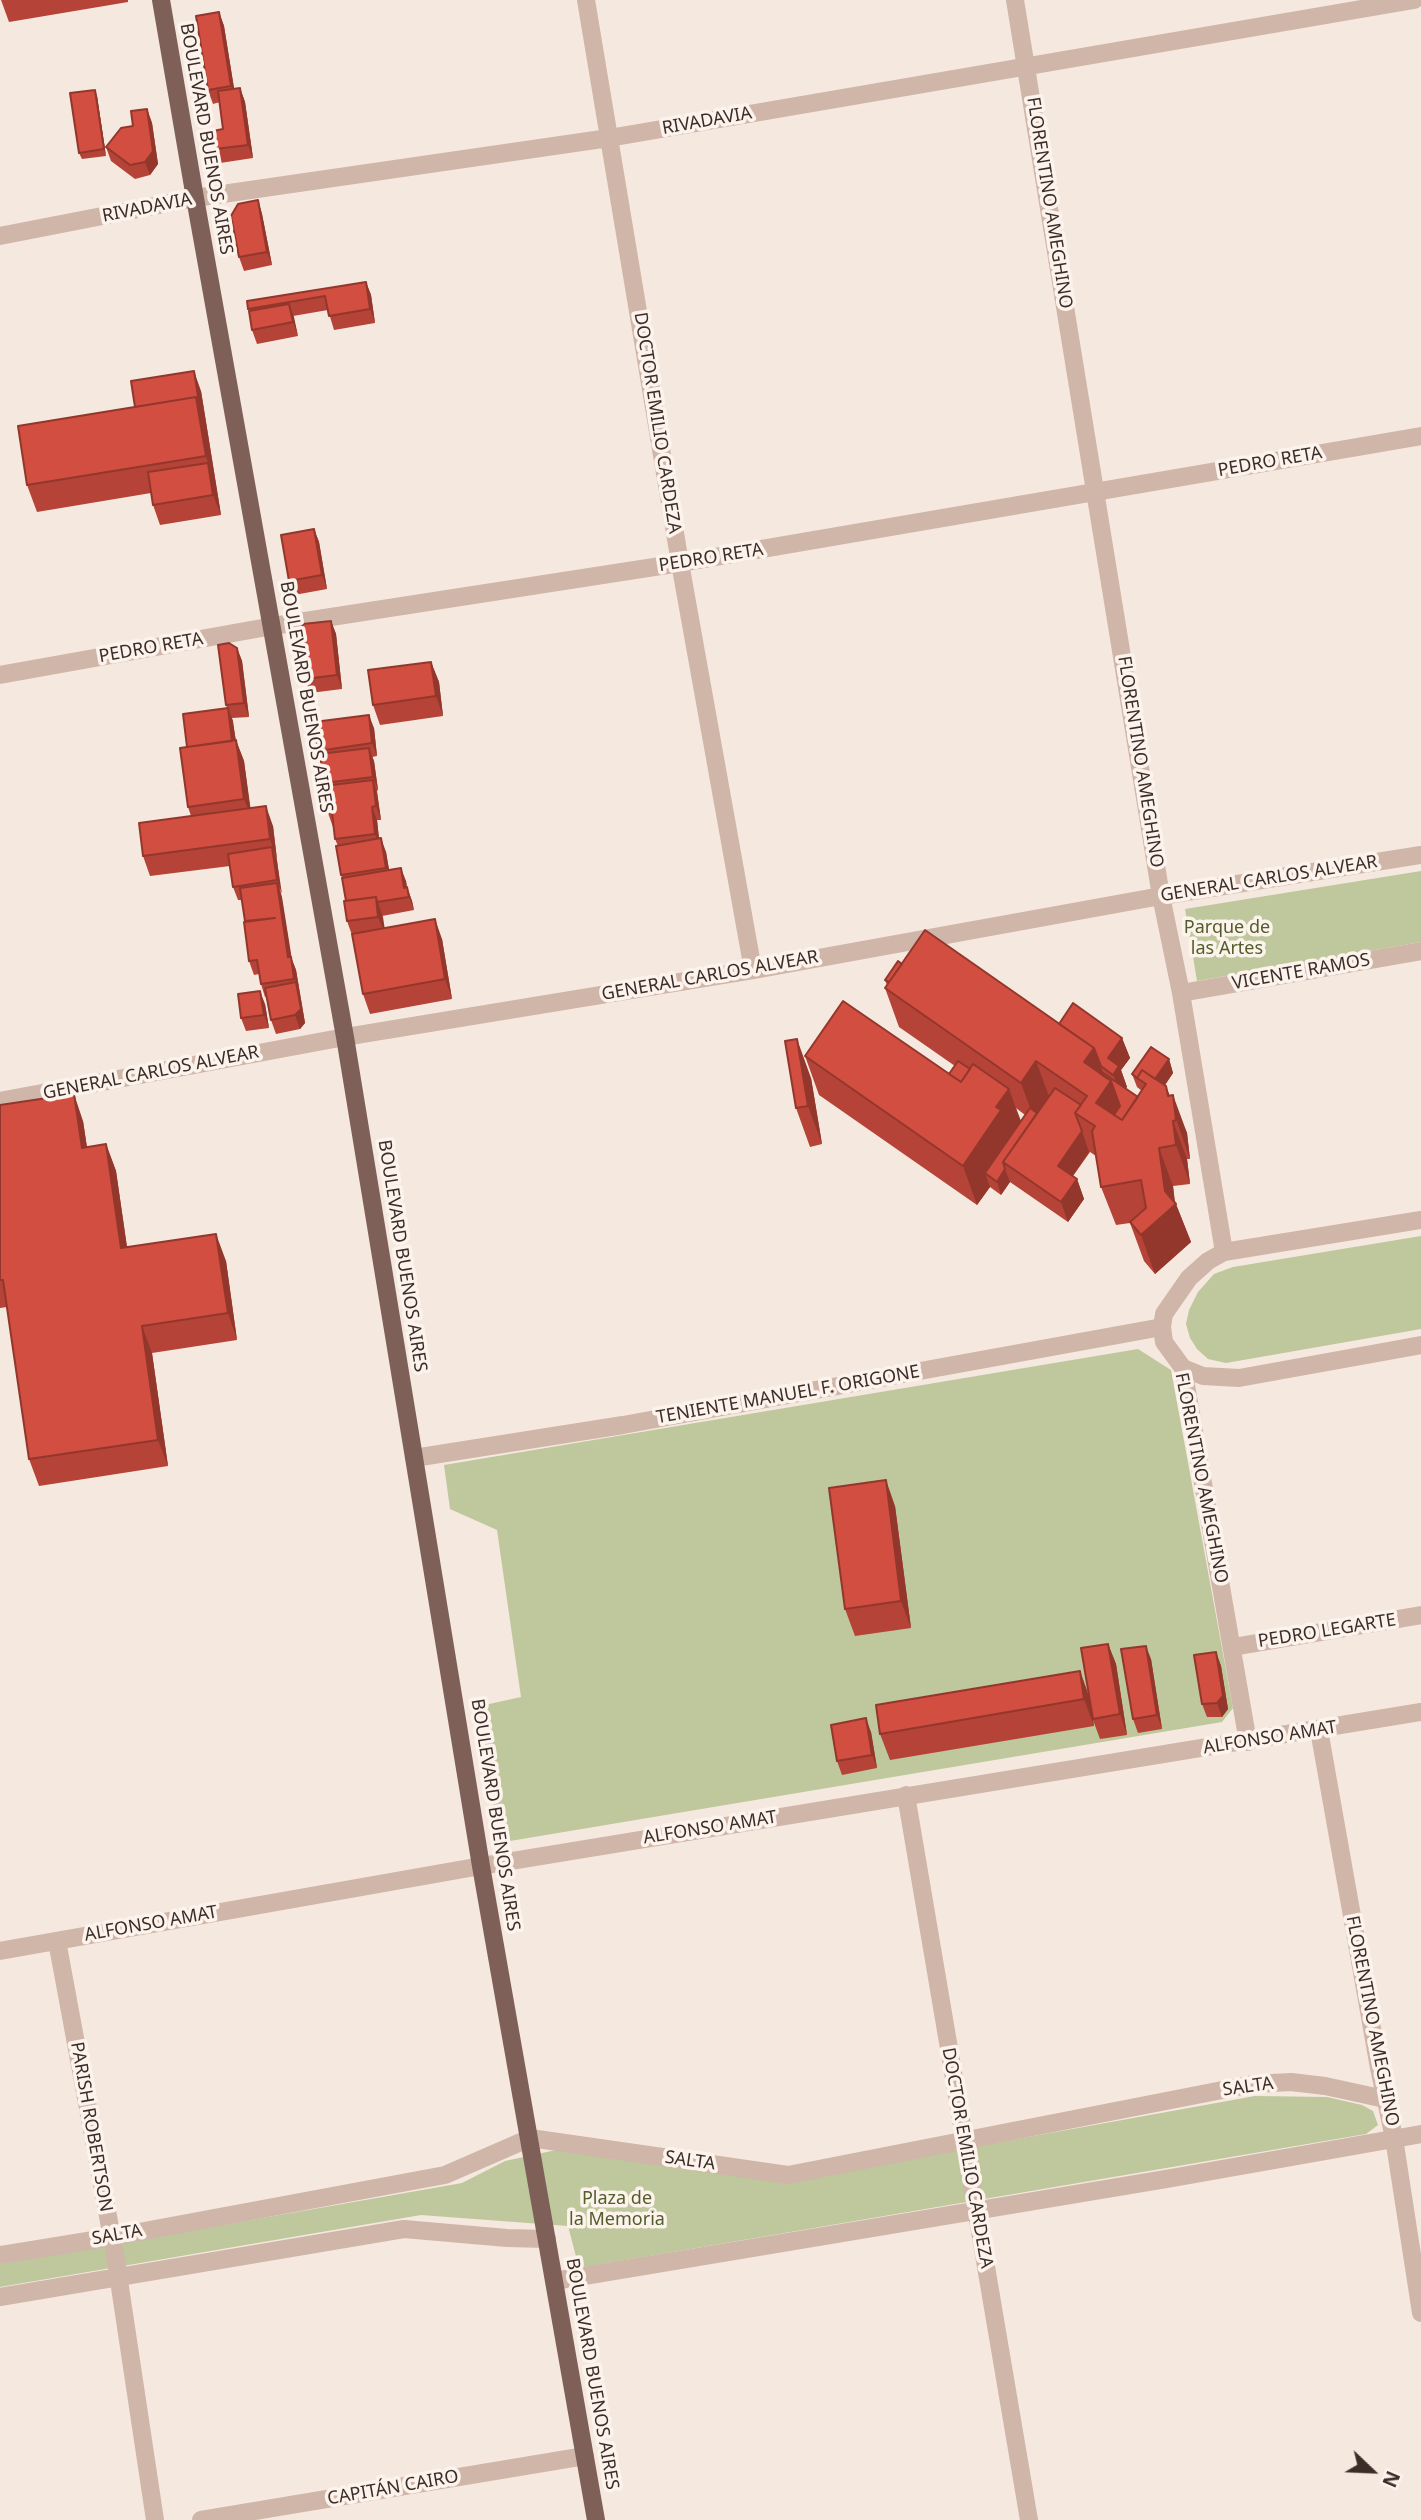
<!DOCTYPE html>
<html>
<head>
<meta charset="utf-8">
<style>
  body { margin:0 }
  #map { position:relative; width:1421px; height:2520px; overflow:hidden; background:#f5e8df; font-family:"Noto Sans",sans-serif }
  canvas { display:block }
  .north { position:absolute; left:1337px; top:2436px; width:70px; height:70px; -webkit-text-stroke:5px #fcf3ec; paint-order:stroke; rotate:113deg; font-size:19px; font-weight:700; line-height:28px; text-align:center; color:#3c2d29 }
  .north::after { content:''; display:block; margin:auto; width:24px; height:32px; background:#3c2d29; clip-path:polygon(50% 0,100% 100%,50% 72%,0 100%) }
</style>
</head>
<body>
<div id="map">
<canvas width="1421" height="2520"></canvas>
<div class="north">N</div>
</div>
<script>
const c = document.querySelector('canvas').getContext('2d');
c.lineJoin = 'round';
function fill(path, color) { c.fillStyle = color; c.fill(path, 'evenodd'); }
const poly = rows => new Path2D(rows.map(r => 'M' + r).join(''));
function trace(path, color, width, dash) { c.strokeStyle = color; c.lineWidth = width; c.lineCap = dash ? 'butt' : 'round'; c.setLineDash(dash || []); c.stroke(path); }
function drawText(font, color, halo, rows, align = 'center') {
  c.font = font + ' "Noto Sans",sans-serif'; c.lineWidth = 7; c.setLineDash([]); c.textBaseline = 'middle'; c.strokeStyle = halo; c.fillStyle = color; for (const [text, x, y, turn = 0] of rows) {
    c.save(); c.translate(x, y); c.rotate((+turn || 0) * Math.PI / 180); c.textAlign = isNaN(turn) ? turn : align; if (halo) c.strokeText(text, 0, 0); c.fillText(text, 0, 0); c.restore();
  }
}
fill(poly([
  [1421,871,1421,942,1197,981,1185,909],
  [1421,1236,1421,1329,1226,1363,1208,1359,1197,1349,1190,1338,1186,1324,1189,1310,1198,1292,1214,1274,1233,1267],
  [1138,1349,1171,1370,1233,1708,1222,1722,498,1843,480,1706,521,1697,497,1530,450,1509,444,1465],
  [1255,2096,1327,2097,1362,2105,1373,2111,1378,2125,1366,2134,579,2268,568,2226,421,2215,0,2287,0,2264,462,2183,505,2161,556,2150,790,2180]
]), '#bfc79d');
trace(poly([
  [586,0,680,563,753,970],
  [1015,0,1161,896,1181,993,1224,1252],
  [0,236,195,198,609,138,1414,0],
  [0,675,273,626,680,563,1421,436],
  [1181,993,1421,951],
  [0,1101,345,1037,753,970,1161,896,1421,855],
  [1183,1368,1203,1376,1239,1378,1421,1345],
  [414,1458,623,1425,1162,1327],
  [1233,1647,1421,1615],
  [1319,1730,1379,2068,1394,2138,1421,2313],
  [1248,1742,1183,1368,1164,1342,1162,1327,1164,1314,1189,1278,1208,1261,1224,1252,1421,1220],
  [906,1795,1029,2520],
  [57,1941,115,2254,155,2520],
  [0,1951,481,1866,1421,1712],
  [0,2255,112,2237,445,2175,530,2138,788,2175,1253,2084,1291,2082,1325,2086,1385,2099],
  [554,2281,1166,2179,1421,2134],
  [0,2297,404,2229,507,2238,547,2239],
  [201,2520,585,2456]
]), '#d0b5a9', 18);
trace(poly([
  [161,0,195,198,345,1037,481,1866,596,2520]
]), '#7f6059', 18);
fill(poly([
  [1,0,128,0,128,2,9,22],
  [219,12,224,26,234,89,240,88,245,102,253,158,220,163,215,149,223,129,220,102,213,104,208,90],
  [97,96,106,156,82,159,79,153],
  [147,109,152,123,158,164,150,175,135,179,111,161,106,147,133,126],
  [258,200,262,214,272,265,244,271,239,257],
  [366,282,371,295,375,323,334,330,328,310,293,316,298,336,257,344,252,330,247,301],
  [201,391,221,515,160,525,153,505,151,493,37,512,27,485,135,407],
  [314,529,319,542,327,589,294,595,289,581],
  [331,621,336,634,342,689,310,693,305,679],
  [237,648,242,661,249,717,232,718,236,741,244,761,250,808,273,826,281,894,291,957,296,970,305,1023,300,1029,276,1034,271,1020,266,997,265,997,261,984,259,974,254,975,249,961,242,900,238,900,233,887,230,866,150,876,143,856,191,816,188,807,187,747,227,708,226,705],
  [431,662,439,682,443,716,380,725,373,705],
  [374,728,377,756,372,757,374,761,378,790,377,791,381,820,377,820,379,839,386,852,389,870,406,881,407,887,412,901,414,910,382,916,384,928,442,939,452,999,370,1014,363,994,353,938,347,921,346,901,336,846,338,846,335,839,334,826,333,827,328,813,325,786,321,760,318,751],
  [902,964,1059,1024,1122,1038,1130,1058,1121,1070,1127,1087,1125,1089,1138,1097,1142,1091,1137,1087,1132,1074,1169,1059,1173,1073,1165,1085,1187,1133,1190,1159,1187,1159,1190,1184,1173,1186,1175,1202,1191,1242,1155,1274,1144,1261,1130,1223,1116,1225,1101,1187,1096,1156,1090,1152,1073,1176,1077,1179,1084,1199,1068,1222,1010,1182,1001,1195,990,1187,977,1205,819,1095,805,1056,949,1074,955,1066,899,1027,885,988,887,985,885,980],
  [1016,1108,1025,1115,1021,1121],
  [265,1004,269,1028,246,1031,241,1018],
  [811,1078,822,1144,810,1147,796,1108],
  [0,1105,83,1121,87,1147,106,1144,116,1171,127,1247,226,1261,237,1340,152,1353,168,1466,39,1486,29,1459,7,1307,0,1308],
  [895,1506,911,1628,855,1636,845,1609],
  [1108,1644,1116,1664,1127,1735,1100,1739,1093,1720,1094,1726,890,1760,880,1734,1080,1671,1089,1696],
  [1216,1652,1221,1666,1228,1709,1222,1717,1207,1717,1202,1704],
  [1151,1659,1162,1729,1138,1733,1133,1719],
  [871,1732,877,1768,842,1775,837,1761]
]), '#b54337');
fill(poly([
  [219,12,224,26,236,100,231,86],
  [240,88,245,102,253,158,248,145],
  [95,90,97,96,106,156,104,149],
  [147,109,152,123,158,164,150,175,145,162],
  [258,200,262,214,272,265,267,252],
  [366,282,371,295,375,323,370,309],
  [289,304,294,317,298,336,293,322],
  [194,371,201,391,221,515,213,495,208,463,206,456,196,397],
  [314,529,319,542,327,589,322,575],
  [331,621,336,634,342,689,337,675],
  [237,648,242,661,249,717,244,703],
  [431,662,439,682,443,716,436,696],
  [228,708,233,721,238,757,233,743],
  [369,715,374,728,377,756,372,743],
  [236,740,244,761,252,819,244,799],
  [369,748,374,761,378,790,373,777],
  [373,780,377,793,381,820,376,806],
  [266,806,273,826,277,859,270,839],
  [372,807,377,820,380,847,375,834],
  [381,838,386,852,391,881,386,868],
  [272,847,277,861,282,894,277,880],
  [401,868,406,881,408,897,404,888],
  [277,883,282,897,293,966,291,957,296,970,305,1023,300,1029,295,1015,296,982,288,957],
  [407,887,412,901,414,910,409,897],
  [376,897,383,917,386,937,378,917],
  [435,919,442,939,452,999,445,979],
  [260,991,265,1004,269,1028,264,1015],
  [1122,1038,1130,1058,1121,1070,1127,1087,1120,1095,1108,1058],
  [797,1039,811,1078,822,1144,808,1106],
  [1094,1048,1108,1086,1111,1081,1125,1120,1115,1134,1096,1103,1084,1062],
  [1169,1059,1173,1073,1155,1100,1150,1086],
  [1036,1061,1050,1099,1035,1121,1021,1083],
  [1166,1086,1175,1110,1173,1095,1187,1133,1190,1159,1168,1096],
  [1009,1089,1023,1128,1003,1162,985,1173,990,1187,977,1205,963,1166,996,1107],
  [74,1094,83,1121,91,1175,82,1148],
  [1173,1121,1187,1159,1190,1184,1176,1145],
  [1082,1131,1089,1152,1066,1186,1058,1166],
  [106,1144,116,1171,131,1275,121,1248],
  [1159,1148,1173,1186,1175,1205,1176,1204,1191,1242,1155,1274,1141,1235,1165,1191],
  [1005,1169,1010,1182,1001,1195,997,1182],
  [1077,1179,1084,1199,1068,1222,1061,1202],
  [216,1234,226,1261,237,1340,228,1313],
  [142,1326,152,1353,168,1466,158,1440],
  [886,1480,895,1506,911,1628,901,1601],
  [1108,1644,1116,1664,1127,1735,1120,1714],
  [1146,1646,1151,1659,1162,1729,1157,1715],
  [1216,1652,1221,1666,1228,1709,1222,1717,1217,1703],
  [1080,1671,1089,1697,1094,1726,1084,1699],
  [866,1718,871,1732,877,1768,872,1755]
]), '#93372d');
const building = poly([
  [219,12,231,86,208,90,196,16,219,12],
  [240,88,248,145,215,149,213,131,223,129,218,91,240,88],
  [95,90,104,149,79,153,70,93,95,90],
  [147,109,153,151,145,162,130,165,106,147,121,128,133,126,131,111,147,109],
  [258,200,267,252,239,257,231,216,238,204,258,200],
  [366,282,370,309,329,316,325,296,248,309,247,301,366,282],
  [289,304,293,322,252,330,249,311,289,304],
  [194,371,199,403,196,397,135,407,131,381,194,371],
  [196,397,206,456,27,485,18,426,196,397],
  [208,463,213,495,153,505,148,472,208,463],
  [314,529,322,575,289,581,281,535,314,529],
  [331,621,337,675,305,679,300,633,303,624,331,621],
  [229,643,237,648,244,703,226,705,218,645,229,643],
  [431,662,436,696,373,705,368,670,431,662],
  [228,708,232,741,187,747,183,714,228,708],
  [369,715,372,743,318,751,314,722,369,715],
  [236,740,244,799,188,807,180,748,236,740],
  [369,748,373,777,324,783,320,754,369,748],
  [373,780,376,806,372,807,375,834,335,839,332,812,328,813,324,786,373,780],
  [266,806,270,839,143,856,139,823,266,806],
  [381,838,386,868,341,875,336,846,381,838],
  [272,847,277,880,233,887,228,854,272,847],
  [401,868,404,888,407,887,409,897,377,902,376,897,346,901,342,878,401,868],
  [277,883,288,957,291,957,294,979,261,984,257,960,249,961,244,922,275,918,245,921,240,888,277,883],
  [376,897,378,917,347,921,344,901,376,897],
  [435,919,445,979,363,994,352,934,435,919],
  [925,930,1094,1048,1084,1062,1111,1081,1096,1103,1122,1120,1146,1084,1137,1078,1142,1070,1166,1086,1168,1096,1173,1095,1176,1120,1173,1121,1176,1145,1159,1148,1165,1191,1176,1204,1141,1235,1130,1222,1146,1208,1141,1180,1101,1187,1092,1131,1095,1126,1075,1113,1087,1096,1036,1061,1021,1083,885,988,925,930],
  [898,961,902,964,889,982,885,980,898,961],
  [296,982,301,1009,295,1015,271,1020,265,988,296,982],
  [260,991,264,1015,241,1018,238,994,260,991],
  [843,1001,961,1082,973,1064,1009,1089,996,1107,1001,1110,963,1166,805,1056,843,1001],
  [1073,1003,1122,1038,1108,1058,1119,1066,1113,1075,1101,1066,1094,1048,1059,1024,1073,1003],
  [797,1039,808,1106,796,1108,785,1041,797,1039],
  [1151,1047,1169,1059,1155,1079,1142,1070,1137,1078,1132,1074,1151,1047],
  [958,1061,970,1069,961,1082,949,1074,958,1061],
  [1103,1073,1138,1097,1122,1120,1114,1115,1120,1106,1111,1081,1102,1075,1103,1073],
  [1055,1088,1081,1105,1075,1113,1082,1131,1058,1166,1077,1179,1061,1202,1003,1162,1055,1088],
  [74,1094,82,1148,106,1144,121,1248,216,1234,228,1313,142,1326,158,1440,29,1459,3,1280,0,1280,0,1105,74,1094],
  [1030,1108,1037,1113,1003,1162,1005,1169,997,1182,985,1173,1030,1108],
  [886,1480,901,1601,845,1609,829,1488,886,1480],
  [1108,1644,1120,1714,1093,1719,1081,1648,1108,1644],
  [1146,1646,1157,1715,1133,1719,1121,1649,1146,1646],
  [1216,1652,1223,1696,1217,1703,1202,1704,1194,1655,1216,1652],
  [1080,1671,1084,1699,880,1734,876,1705,1080,1671],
  [866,1718,872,1755,837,1761,831,1725,866,1718]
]);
fill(building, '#d24e40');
trace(building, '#93372d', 2);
drawText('18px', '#3c2d29', '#fcf3ec', [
  ["RIVADAVIA",707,121,-10],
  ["BOULEVARD BUENOS AIRES",206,139,80],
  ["FLORENTINO AMEGHINO",1049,203,81],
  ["RIVADAVIA",147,208,-11],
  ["DOCTOR EMILIO CARDEZA",657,423,81],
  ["PEDRO RETA",1270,462,-10],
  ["PEDRO RETA",711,558,-9],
  ["PEDRO RETA",151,648,-10],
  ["BOULEVARD BUENOS AIRES",306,697,80],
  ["FLORENTINO AMEGHINO",1140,762,81],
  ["GENERAL CARLOS ALVEAR",1269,879,-9],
  ["VICENTE RAMOS",1301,972,-10],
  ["GENERAL CARLOS ALVEAR",710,976,-10],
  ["GENERAL CARLOS ALVEAR",151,1073,-11],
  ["BOULEVARD BUENOS AIRES",402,1256,81],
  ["TENIENTE MANUEL F. ORIGONE",788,1395,-10],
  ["FLORENTINO AMEGHINO",1201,1478,79],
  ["PEDRO LEGARTE",1327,1631,-9],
  ["ALFONSO AMAT",1270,1738,-9],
  ["BOULEVARD BUENOS AIRES",495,1815,81],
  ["ALFONSO AMAT",710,1828,-9],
  ["ALFONSO AMAT",151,1924,-10],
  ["FLORENTINO AMEGHINO",1372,2021,79],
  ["SALTA",1248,2087,-8],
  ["PARISH ROBERTSON",91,2127,80],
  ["DOCTOR EMILIO CARDEZA",967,2158,80],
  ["SALTA",690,2161,8],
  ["SALTA",117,2235,-10],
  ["BOULEVARD BUENOS AIRES",592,2374,80],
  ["CAPITÁN CAIRO",393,2488,-10]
]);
drawText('18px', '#525d2a', '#fcf3ec', [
  ["Parque de",1227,928],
  ["las Artes",1227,949],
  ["Plaza de",617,2199],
  ["la Memoria",617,2220]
]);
</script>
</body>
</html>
